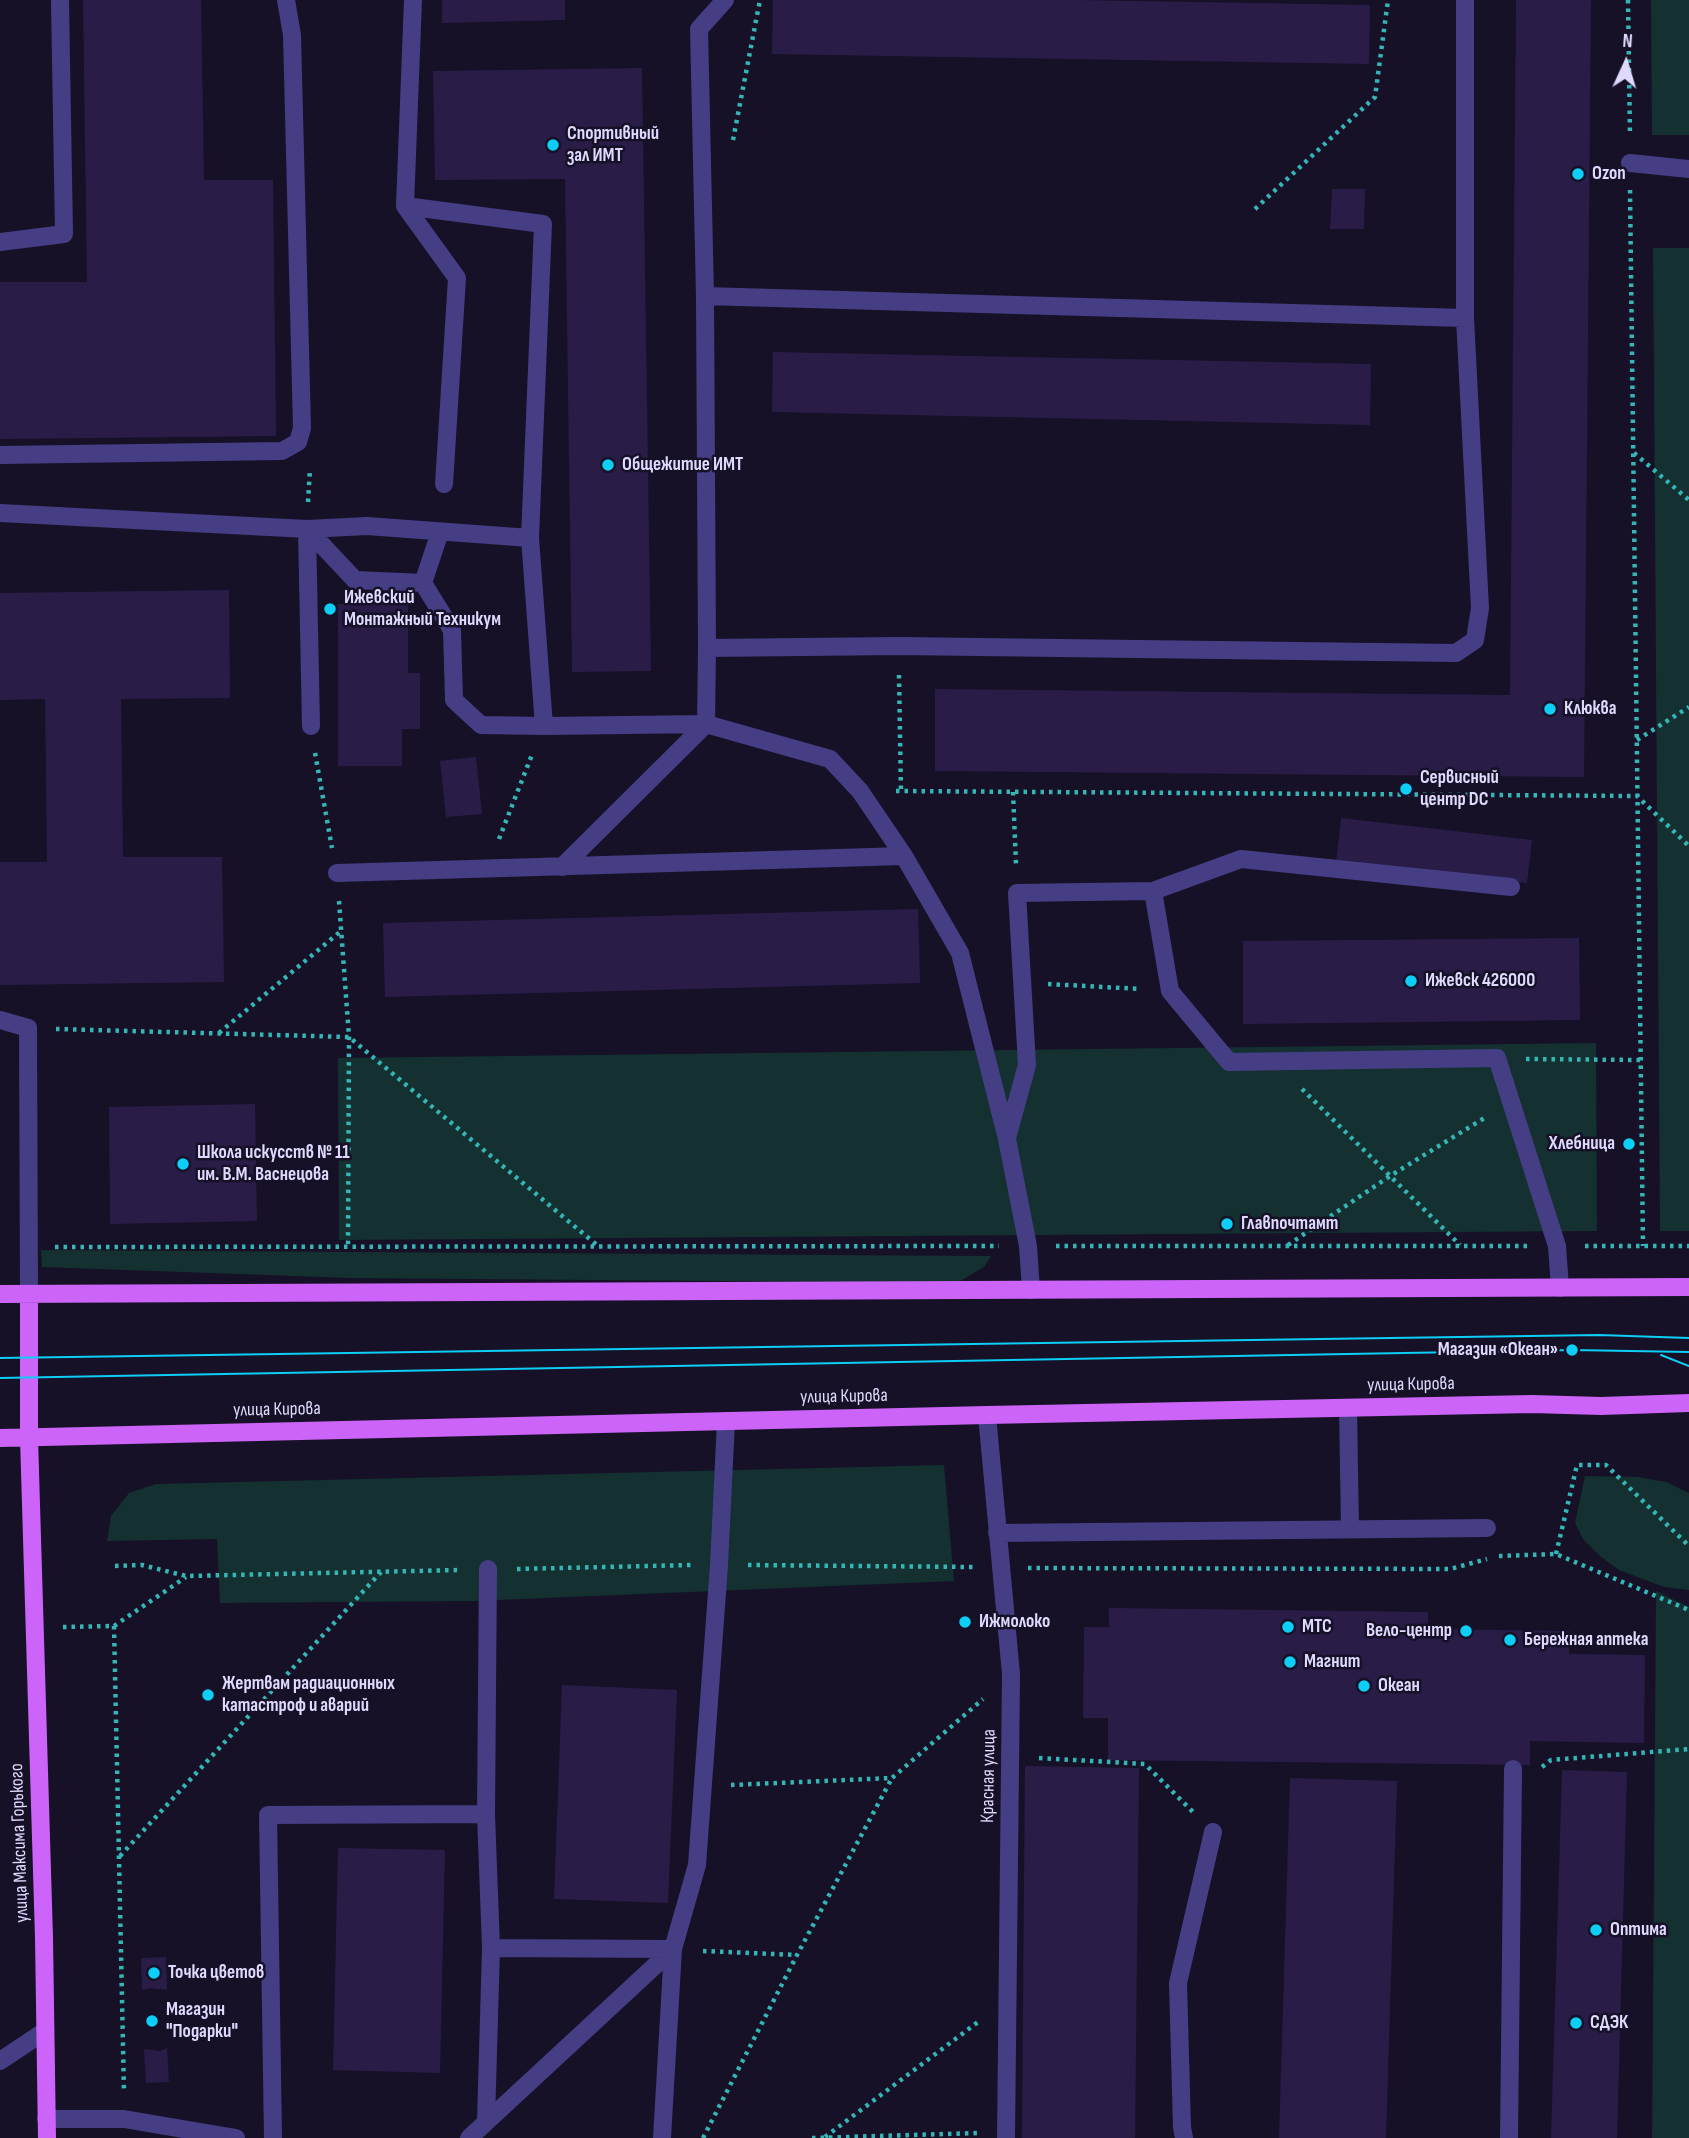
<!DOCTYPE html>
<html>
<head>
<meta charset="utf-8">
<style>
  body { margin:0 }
  #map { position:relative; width:1689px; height:2138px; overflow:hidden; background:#161127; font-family:"Sofia Sans Condensed",sans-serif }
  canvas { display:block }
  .north { position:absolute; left:1591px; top:28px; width:70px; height:70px; -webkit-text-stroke:5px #161127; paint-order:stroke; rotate:4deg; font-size:19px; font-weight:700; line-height:28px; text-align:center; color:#dfd9fe }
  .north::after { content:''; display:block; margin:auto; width:24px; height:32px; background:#dfd9fe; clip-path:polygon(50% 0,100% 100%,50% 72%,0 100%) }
</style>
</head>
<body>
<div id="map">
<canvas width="1689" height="2138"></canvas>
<div class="north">N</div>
</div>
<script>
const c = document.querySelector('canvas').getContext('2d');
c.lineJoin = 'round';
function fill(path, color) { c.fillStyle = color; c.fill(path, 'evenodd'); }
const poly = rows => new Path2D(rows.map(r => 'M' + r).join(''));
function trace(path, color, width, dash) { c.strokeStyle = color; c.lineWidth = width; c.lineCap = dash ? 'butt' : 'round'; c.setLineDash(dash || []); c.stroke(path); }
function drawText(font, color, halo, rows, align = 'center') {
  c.font = font + ' "Sofia Sans Condensed",sans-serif'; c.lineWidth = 5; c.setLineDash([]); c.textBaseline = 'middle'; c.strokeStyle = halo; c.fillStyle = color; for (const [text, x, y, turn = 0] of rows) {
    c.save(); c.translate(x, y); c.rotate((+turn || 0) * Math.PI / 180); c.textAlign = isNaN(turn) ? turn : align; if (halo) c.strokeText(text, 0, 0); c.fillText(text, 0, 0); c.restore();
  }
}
fill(poly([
  [1651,0,1689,0,1689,135,1652,135],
  [1653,248,1689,248,1689,1231,1660,1231],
  [1596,1043,1597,1231,339,1240,338,1058],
  [41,1250,991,1256,984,1267,957,1283,350,1278,42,1267],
  [944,1465,954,1581,473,1601,220,1603,217,1539,107,1541,111,1516,129,1493,156,1484],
  [1585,1476,1638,1477,1666,1482,1689,1493,1689,1590,1664,1587,1619,1570,1601,1557,1583,1539,1575,1523],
  [1656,1591,1689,1607,1689,2138,1652,2138]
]), '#143031');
fill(poly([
  [83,0,201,0,204,180,273,180,276,436,0,439,0,282,87,282],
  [442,0,565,0,565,20,442,23],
  [773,0,1075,0,1370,5,1369,64,772,54],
  [1516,0,1591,0,1584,777,935,771,935,689,1510,695],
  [642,68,651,671,572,672,565,179,435,180,433,71],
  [1332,189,1365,189,1364,229,1330,229],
  [773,352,1371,364,1370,425,772,412],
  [229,590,230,698,121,699,123,857,222,857,224,982,0,985,0,862,47,862,45,699,0,700,0,593],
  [338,604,408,604,408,673,420,673,420,729,402,729,402,766,338,766],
  [476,757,482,814,446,817,440,761],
  [1341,818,1532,840,1527,883,1336,862],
  [918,909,920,983,385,997,383,923],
  [1579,938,1580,1020,1243,1024,1243,941],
  [255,1104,257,1221,110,1224,109,1107],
  [1109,1608,1428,1612,1428,1629,1569,1631,1569,1654,1645,1655,1644,1743,1530,1741,1530,1765,1108,1760,1108,1718,1083,1718,1084,1627,1109,1627],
  [562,1685,677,1690,668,1903,554,1899],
  [1025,1766,1139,1768,1135,2138,1022,2138],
  [1562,1770,1627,1772,1617,2138,1551,2138],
  [1290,1778,1397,1781,1386,2138,1279,2138],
  [338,1848,445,1850,440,2073,333,2070],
  [166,1957,167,1990,150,1988,142,1990,141,1958],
  [167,2048,169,2082,146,2083,144,2049,160,2051]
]), '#291d48');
trace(poly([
  [1628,0,1630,136],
  [733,140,760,0],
  [1630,190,1643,1246],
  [1255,209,1375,97,1388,0],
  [1634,453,1689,500],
  [308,502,310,469],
  [899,675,901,792],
  [1637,740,1689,707],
  [315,753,332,848],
  [896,791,1637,796,1689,846],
  [1013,792,1016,864],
  [499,839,533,752],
  [339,901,349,1037,348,1247],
  [1048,984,1141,989],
  [56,1029,349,1037,598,1246],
  [219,1033,341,931],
  [1526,1059,1640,1060],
  [1302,1089,1460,1245],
  [1288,1245,1390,1176,1486,1117],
  [1056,1246,1527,1246],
  [1585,1246,1689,1246],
  [55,1247,999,1246],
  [1556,1554,1577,1465,1606,1465,1689,1546],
  [1499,1556,1556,1554,1689,1610],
  [748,1565,974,1567],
  [115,1566,142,1565,186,1576,460,1570],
  [1028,1568,1450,1569,1487,1559],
  [517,1569,691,1565],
  [114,1626,124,2092],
  [63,1627,114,1626,186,1577],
  [1039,1758,1145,1764,1195,1814],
  [1542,1767,1551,1760,1689,1749],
  [731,1785,892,1778,983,1699],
  [120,1856,381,1572],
  [703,1951,797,1955],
  [825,2137,978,2022],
  [703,2138,797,1955,892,1778],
  [812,2138,979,2133]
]), '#34b5b6', 4.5, [3.5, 5]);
trace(poly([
  [413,0,405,206,543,224,530,538],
  [725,0,699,29,705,296,707,648,706,724,830,759,860,791,904,856,960,953,1007,1139,1028,1246,1031,1290],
  [1630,163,1689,169],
  [405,206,457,278,444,484],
  [0,242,64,234,60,2],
  [705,296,1465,318],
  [0,455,282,451,298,442,302,428,292,35,286,0],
  [0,513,307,529,367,526,530,538,544,726,706,724],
  [307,529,355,580,423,583,452,630,454,700,481,725,544,726],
  [307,529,311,726],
  [423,583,440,532],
  [707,648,899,646,1456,653,1475,640,1480,608,1465,318,1465,0],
  [562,867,706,724],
  [337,873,904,856],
  [1153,891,1241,859,1511,887],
  [0,1020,28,1028,29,1294],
  [1007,1138,1027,1065,1017,893,1153,891,1170,991,1229,1062,1497,1058,1557,1246,1560,1288],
  [1348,1408,1350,1529],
  [987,1415,1011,1674,1006,2138],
  [997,1533,1487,1528],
  [486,1814,488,1569],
  [491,1948,673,1949],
  [0,2061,45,2031],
  [46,2119,124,2119,236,2138],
  [273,2138,268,1815,486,1814,491,1948,486,2121],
  [469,2138,673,1949],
  [662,2138,673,1949,697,1865,719,1565,726,1421],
  [1184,2138,1182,2127,1178,1983,1213,1832],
  [1509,2138,1513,1769]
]), '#453e85', 18);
trace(poly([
  [0,1294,1689,1287],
  [29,1294,29,1438,44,1938,47,2138],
  [0,1438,987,1415,1532,1404,1601,1406,1689,1403]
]), '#cc64f9', 18);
trace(poly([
  [1661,1355,1689,1366],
  [0,1358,1599,1335,1689,1338],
  [0,1378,1572,1350,1689,1352]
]), '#0ccef6', 2);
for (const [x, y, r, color] of [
  [553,145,7,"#0ccef6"],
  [1578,174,7,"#0ccef6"],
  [608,465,7,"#0ccef6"],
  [330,609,7,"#0ccef6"],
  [1550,709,7,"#0ccef6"],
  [1406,789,7,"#0ccef6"],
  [1411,981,7,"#0ccef6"],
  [1629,1144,7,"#0ccef6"],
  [183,1164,7,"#0ccef6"],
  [1227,1224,7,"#0ccef6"],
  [1572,1350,7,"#0ccef6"],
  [965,1622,7,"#0ccef6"],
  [1288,1627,7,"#0ccef6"],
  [1466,1631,7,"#0ccef6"],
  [1510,1640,7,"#0ccef6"],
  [1290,1662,7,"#0ccef6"],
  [1364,1686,7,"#0ccef6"],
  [208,1695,7,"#0ccef6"],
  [1596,1930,7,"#0ccef6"],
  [154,1973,7,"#0ccef6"],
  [152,2021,7,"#0ccef6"],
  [1576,2023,7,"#0ccef6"]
]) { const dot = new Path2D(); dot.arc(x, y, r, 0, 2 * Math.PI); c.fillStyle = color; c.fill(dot); trace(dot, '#161127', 2.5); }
drawText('bold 19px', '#dfd9fe', '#161127', [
  ["Спортивный",567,134],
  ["зал ИМТ",567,156],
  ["Ozon",1592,174],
  ["Общежитие ИМТ",622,465],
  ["Ижевский",344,598],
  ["Монтажный Техникум",344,620],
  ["Клюква",1564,709],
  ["Сервисный",1420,778],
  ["центр DC",1420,800],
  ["Ижевск 426000",1425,981],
  ["Хлебница",1615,1144,"right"],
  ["Школа искусств № 11",197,1153],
  ["им. В.М. Васнецова",197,1175],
  ["Главпочтамт",1241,1224],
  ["Магазин «Океан»",1558,1350,"right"],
  ["Ижмолоко",979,1622],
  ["МТС",1302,1627],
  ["Вело-центр",1452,1631,"right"],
  ["Бережная аптека",1524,1640],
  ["Магнит",1304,1662],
  ["Жертвам радиационных",222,1684],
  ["катастроф и аварий",222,1706],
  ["Океан",1378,1686],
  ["Оптима",1610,1930],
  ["Точка цветов",168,1973],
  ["Магазин",166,2010],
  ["\"Подарки\"",166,2032],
  ["СДЭК",1590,2023]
], 'left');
drawText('19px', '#dfd9fe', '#161127', [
  ["улица Кирова",1411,1385,-1],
  ["улица Кирова",844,1397,-1],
  ["улица Кирова",277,1410,-1],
  ["Красная улица",989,1776,-89],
  ["улица Максима Горького",20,1843,-92]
]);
</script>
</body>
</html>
